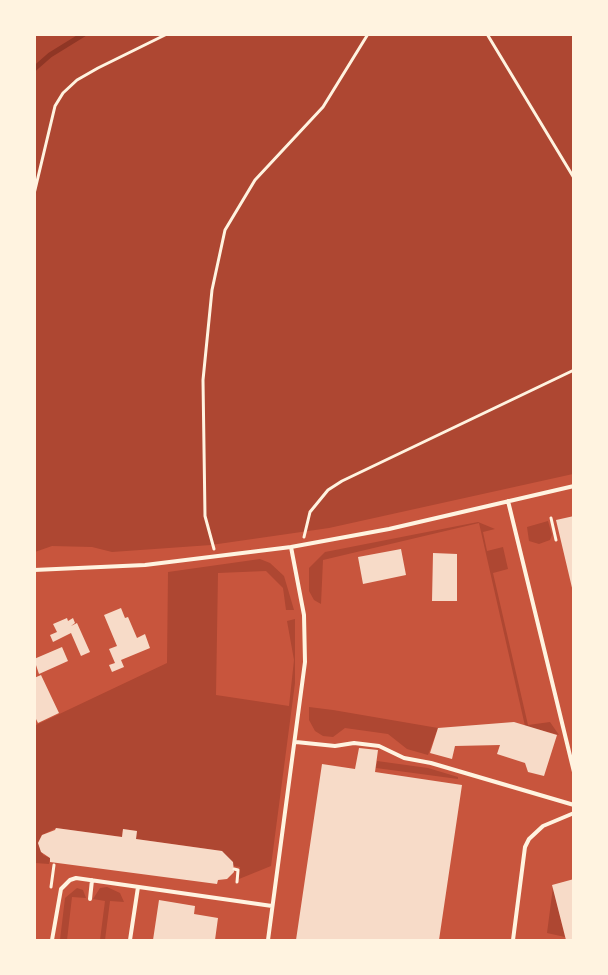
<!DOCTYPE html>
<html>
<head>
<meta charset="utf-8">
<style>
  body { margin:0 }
  #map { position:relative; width:608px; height:975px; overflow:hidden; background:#c8553d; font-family:Montserrat,sans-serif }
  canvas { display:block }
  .frame { position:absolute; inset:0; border:36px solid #fff3e0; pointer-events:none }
</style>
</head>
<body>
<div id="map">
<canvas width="608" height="975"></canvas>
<div class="frame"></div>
</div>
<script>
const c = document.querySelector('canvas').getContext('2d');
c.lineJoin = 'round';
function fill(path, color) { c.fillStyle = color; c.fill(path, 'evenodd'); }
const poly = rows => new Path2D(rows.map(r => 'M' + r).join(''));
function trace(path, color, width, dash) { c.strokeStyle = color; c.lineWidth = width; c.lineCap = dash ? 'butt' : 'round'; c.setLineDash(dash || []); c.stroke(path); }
fill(poly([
  [34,35,573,35,573,474,329,528,211,545,112,552,92,547,52,546,35,552],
  [548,521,552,535,550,540,539,544,529,541,527,527],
  [478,522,495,529,483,532,487,551,503,547,508,569,493,573,528,725,550,722,559,735,525,726,479,523,323,560,321,604,314,600,309,591,309,568,325,552],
  [260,559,270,563,284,576,294,610,286,610,283,588,266,571,218,573,216,695,289,706,294,660,287,621,295,619,295,683,271,866,239,879,240,867,234,866,222,851,136,839,137,831,123,829,122,837,56,828,42,835,38,843,43,855,50,858,49,864,35,863,34,726,167,663,168,572],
  [309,707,333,710,438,728,428,755,407,749,388,734,345,728,333,737,323,736,315,731,309,720],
  [377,761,428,768,458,777,458,779,376,768],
  [107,887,120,893,124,902,110,901,105,940,100,940,105,901,93,899,100,888],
  [553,887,565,937,547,933],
  [77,888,83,890,86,898,72,897,67,940,60,940,65,898]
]), '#ae4732');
trace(poly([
  [34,69,50,55,84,34]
]), '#8f3625', 5);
fill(poly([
  [574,516,574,592,573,592,556,520],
  [401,549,406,575,363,584,358,557],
  [433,553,457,554,457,601,432,601],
  [121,608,125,618,128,617,137,638,145,634,150,648,121,660,124,667,112,672,109,665,115,663,109,649,117,646,104,615],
  [67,618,68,621,73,618,75,623,71,626,77,623,90,652,81,656,71,633,53,642,50,635,57,632,53,624],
  [62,647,68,661,39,674,34,659],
  [41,675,59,713,38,723,34,715,34,678],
  [514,722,557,735,544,776,528,772,525,763,497,754,500,745,455,746,452,759,430,753,438,728],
  [359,748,378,750,375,772,462,785,439,940,296,940,322,764,355,769],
  [56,828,122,837,123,829,137,831,136,839,222,851,233,862,234,872,227,879,218,880,217,884,50,862,50,858,41,852,38,843,42,835,55,830],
  [574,879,574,940,566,940,552,885],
  [159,900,195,906,194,914,218,918,215,940,153,940]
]), '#f7dbc8');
trace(poly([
  [487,34,574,178],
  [34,194,55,106,63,93,77,80,98,68,167,34],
  [551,518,556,540],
  [304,537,310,512,328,490,342,481,574,370],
  [214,549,205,516,203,380,212,290,225,230,255,180,323,107,368,34],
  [234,869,238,870,237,882],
  [51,887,54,865]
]), '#fff3e0', 3);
trace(poly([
  [508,501,574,772],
  [34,570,145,565,291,547,389,529,574,486],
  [296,742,335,746,354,743,379,746,404,758,431,763,574,805],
  [90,899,92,880],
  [52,940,61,889,70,880,76,878,272,906],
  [130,940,138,887],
  [268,940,305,662,304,615,291,547],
  [513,940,525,847,529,839,543,826,574,813]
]), '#fff3e0', 4);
</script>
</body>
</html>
